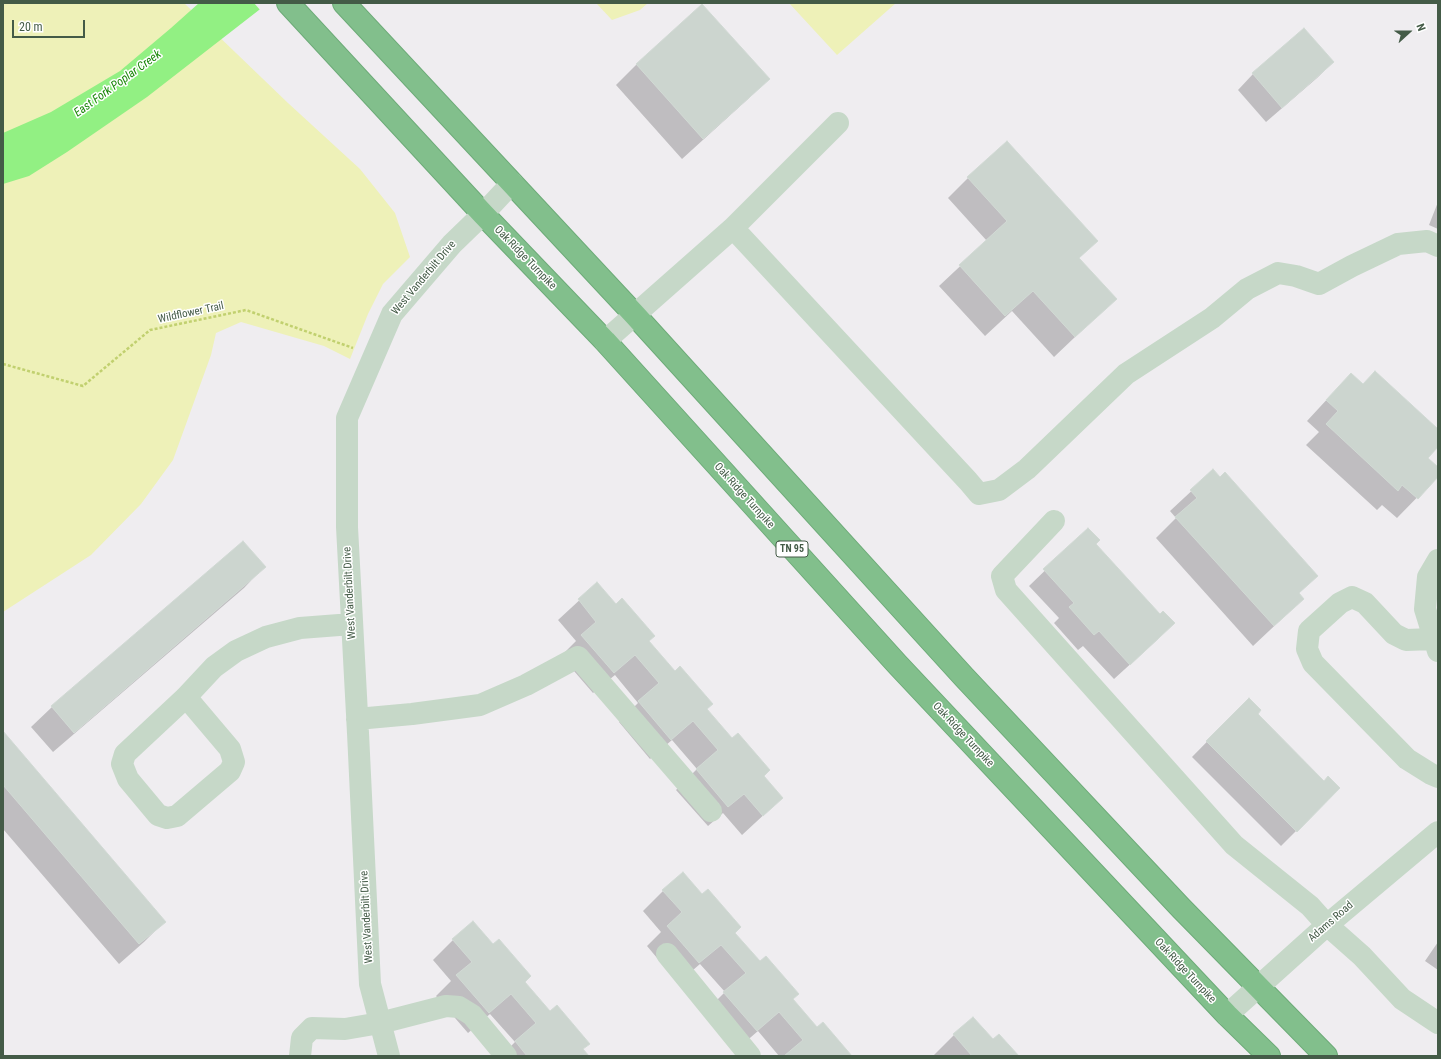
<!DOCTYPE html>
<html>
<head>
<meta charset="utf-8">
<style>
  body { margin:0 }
  #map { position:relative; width:1441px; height:1059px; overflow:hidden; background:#efedf0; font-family:"Roboto Condensed",sans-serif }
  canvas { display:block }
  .frame { position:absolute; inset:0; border:4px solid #445b47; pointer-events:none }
  .north { position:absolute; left:1389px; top:12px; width:40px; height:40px; -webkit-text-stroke:3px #fff; paint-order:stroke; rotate:69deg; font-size:11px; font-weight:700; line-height:16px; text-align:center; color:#445b47 }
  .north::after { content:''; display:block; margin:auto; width:14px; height:18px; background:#445b47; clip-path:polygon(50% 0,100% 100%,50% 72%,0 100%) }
  .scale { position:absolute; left:12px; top:20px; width:73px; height:18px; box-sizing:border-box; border:2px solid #445b47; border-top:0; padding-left:5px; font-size:12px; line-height:14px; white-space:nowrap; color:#445b47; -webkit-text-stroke:3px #fff; paint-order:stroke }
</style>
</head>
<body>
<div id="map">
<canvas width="1441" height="1059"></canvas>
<div class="frame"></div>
<div class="north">N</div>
<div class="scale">20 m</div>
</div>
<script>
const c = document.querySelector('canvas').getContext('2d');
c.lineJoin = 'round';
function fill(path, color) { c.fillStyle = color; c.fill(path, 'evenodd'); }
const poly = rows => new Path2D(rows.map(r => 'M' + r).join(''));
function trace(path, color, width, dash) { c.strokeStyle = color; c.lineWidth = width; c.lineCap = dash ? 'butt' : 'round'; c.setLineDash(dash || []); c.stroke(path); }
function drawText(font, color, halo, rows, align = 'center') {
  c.font = font + ' "Roboto Condensed",sans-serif'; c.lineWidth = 3; c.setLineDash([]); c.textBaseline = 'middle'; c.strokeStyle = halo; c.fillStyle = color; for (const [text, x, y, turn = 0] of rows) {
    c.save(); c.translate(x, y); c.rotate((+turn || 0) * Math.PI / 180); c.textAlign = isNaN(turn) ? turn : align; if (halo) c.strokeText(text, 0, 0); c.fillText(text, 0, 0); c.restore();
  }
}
fill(poly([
  [3,3,184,3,288,103,360,169,395,213,410,257,383,284,368,314,350,359,324,346,241,322,216,333,211,355,173,460,141,504,91,555,3,612],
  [596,3,648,3,640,10,612,20],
  [789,3,896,3,837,55]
]), '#eef1b8');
fill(poly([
  [199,3,268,3,147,97,67,152,29,176,3,184,3,133,51,112,120,71,171,28]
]), '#92f083');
fill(poly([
  [254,3,270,3,261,11]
]), '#efedf0');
fill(poly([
  [702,5,768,79,748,99,682,159,616,85,636,65],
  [1333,62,1317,78,1266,122,1238,90,1253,74],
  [968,178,1096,241,1079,258,1115,299,1054,357,1012,311,985,336,939,286,987,241,948,198],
  [1438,202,1438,229,1429,225],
  [1363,385,1438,431,1438,446,1427,458,1438,469,1438,476,1397,518,1382,505,1377,510,1306,445,1319,432,1307,421,1331,395],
  [1213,471,1316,576,1298,594,1303,599,1253,646,1156,538,1176,518,1170,511],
  [1088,529,1094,544,1160,616,1158,639,1114,679,1083,646,1078,650,1054,623,1059,618,1029,586],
  [243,542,264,567,244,588,53,752,31,727,52,707],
  [597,584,648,641,782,798,742,835,723,813,708,826,676,790,697,769,672,740,650,759,619,722,638,703,615,675,593,693,561,656,576,641,558,620],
  [1249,699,1256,714,1324,782,1339,788,1281,846,1192,757],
  [3,733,164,922,144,942,119,964,3,829],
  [683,874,817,1029,851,1056,779,1056,758,1031,736,1050,704,1013,725,992,700,964,678,983,647,946,661,932,643,911,663,891],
  [453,940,524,982,588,1056,501,1056,515,1042,490,1014,468,1033,436,996,451,981,433,960],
  [1438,942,1438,970,1425,961],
  [973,1018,993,1040,1017,1056,935,1056,934,1055,954,1035]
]), '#0003');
const building = poly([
  [702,4,770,79,703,139,636,64,702,4],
  [1304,28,1334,62,1282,108,1252,73,1304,28],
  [1007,141,1098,241,1079,258,1117,299,1075,337,1033,291,1005,316,959,265,1007,221,967,177,1007,141],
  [1375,371,1438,429,1438,447,1428,458,1438,467,1438,477,1418,499,1402,485,1398,491,1326,424,1338,411,1326,400,1351,373,1363,384,1375,371],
  [1213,469,1220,477,1225,472,1318,576,1299,593,1304,599,1274,626,1175,517,1197,498,1190,490,1213,469],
  [1088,528,1100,540,1096,544,1160,614,1163,611,1175,623,1130,665,1099,631,1094,635,1069,607,1074,603,1043,569,1088,528],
  [243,541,266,567,74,733,51,706,243,541],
  [597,582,616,604,622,598,655,636,649,641,675,671,680,666,713,704,707,709,732,738,738,733,770,770,764,776,783,798,763,816,744,794,728,807,696,769,718,750,693,721,671,740,638,701,659,683,635,655,614,673,581,635,596,622,578,599,597,582],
  [1249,698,1261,710,1258,714,1324,781,1328,776,1340,788,1297,832,1206,741,1249,698],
  [3,731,166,922,139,944,3,785,3,731],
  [683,872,702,894,708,889,741,927,735,933,760,961,766,956,799,994,793,999,817,1027,823,1022,852,1056,784,1056,803,1040,779,1012,757,1031,723,992,746,973,721,945,699,963,667,926,682,912,662,890,683,872],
  [473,921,493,944,499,939,531,976,525,982,550,1011,557,1005,590,1044,583,1049,589,1056,527,1056,515,1041,536,1023,511,994,489,1013,456,975,472,962,452,939,473,921],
  [973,1017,993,1039,999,1034,1019,1056,972,1056,953,1034,973,1017]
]);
fill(building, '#ccd5cf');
trace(building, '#d1d9d4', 1);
const highway = poly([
  [288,3,483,214,605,341,897,664,1227,1015,1269,1056],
  [344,3,634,314,964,677,1181,908,1326,1056]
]);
trace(highway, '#6dab78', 24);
trace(poly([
  [3,364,83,386,150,330,246,310,353,348]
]), '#c1d06f', 2.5, [3, 2]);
trace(poly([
  [733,228,838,123],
  [605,341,733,228,968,481,979,494,999,490,1027,469,1126,374,1212,318,1247,289,1278,273,1296,276,1319,284,1352,266,1398,244,1427,241,1438,246],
  [1054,521,1002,576,1006,590,1234,845,1310,906,1327,925,1362,956,1402,999,1438,1023],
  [1433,639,1406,640,1394,634,1365,603,1352,597,1340,603,1309,631,1307,649,1313,663,1407,759,1431,774,1438,777],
  [1438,651,1425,609,1428,577,1438,560],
  [186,697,230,749,234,762,230,771,177,816,167,818,158,815,128,779,122,764,125,754,186,697,214,667,236,651,266,637,300,628,352,624],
  [357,719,412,714,480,705,526,685,578,657,711,811],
  [667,954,750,1056],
  [1227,1015,1327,925,1438,832],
  [300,1056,302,1038,312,1028,345,1029,380,1023,446,1006,459,1007,472,1015,506,1056],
  [389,1056,370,984,358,733,347,527,347,418,392,314,452,244,483,214,512,183]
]), '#c6d8c8', 22);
trace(highway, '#82bf8c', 22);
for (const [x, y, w] of [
  [792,549,32]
]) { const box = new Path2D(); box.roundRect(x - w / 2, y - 8, w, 16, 3); c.fillStyle = '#fff'; c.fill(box); trace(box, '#445b47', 1); }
drawText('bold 10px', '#445b47', null, [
  ["TN 95",792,549]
]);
drawText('11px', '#445b47', '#fff', [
  ["Oak Ridge Turnpike",525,258,46],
  ["West Vanderbilt Drive",424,278,-50],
  ["Wildflower Trail",191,313,-12],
  ["Oak Ridge Turnpike",744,496,48],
  ["West Vanderbilt Drive",350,593,-93],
  ["Oak Ridge Turnpike",963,735,47],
  ["West Vanderbilt Drive",367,917,-93],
  ["Adams Road",1331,922,-41],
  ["Oak Ridge Turnpike",1185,971,47]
]);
drawText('italic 12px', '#198708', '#fff', [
  ["East Fork Poplar Creek",118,84,-36]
]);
</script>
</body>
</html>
